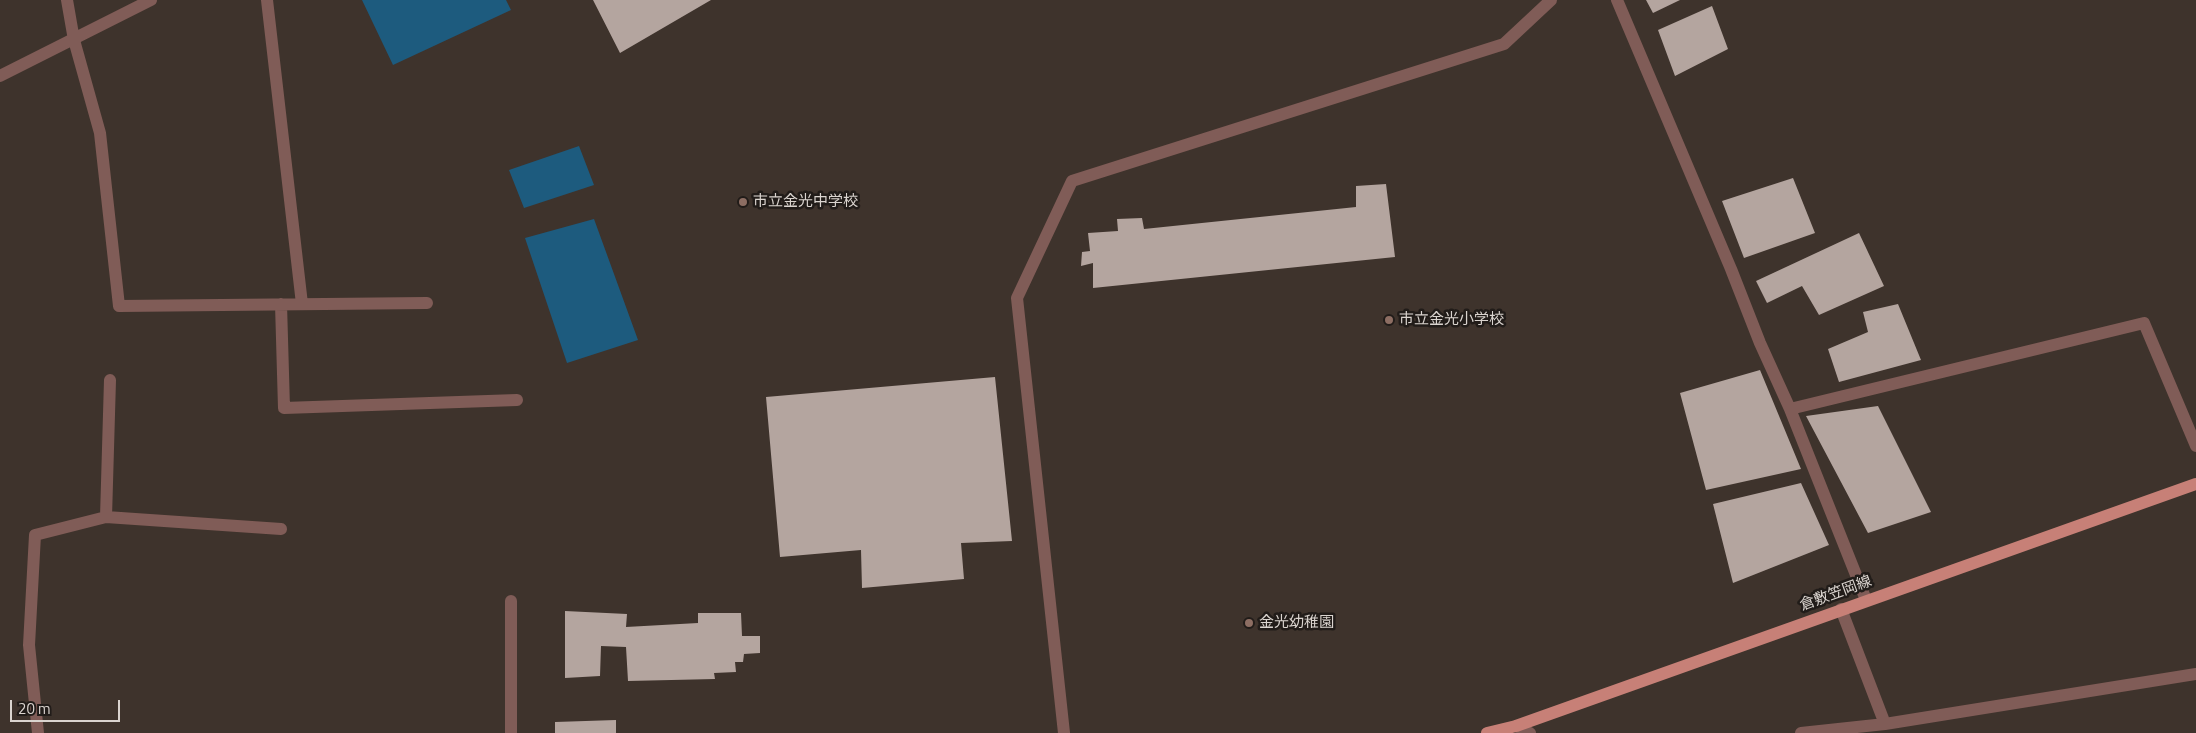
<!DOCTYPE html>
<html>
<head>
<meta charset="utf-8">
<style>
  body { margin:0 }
  #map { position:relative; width:2196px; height:733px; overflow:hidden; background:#3e332c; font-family:"Titillium Web",sans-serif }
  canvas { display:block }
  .scale { position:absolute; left:10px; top:700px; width:110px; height:22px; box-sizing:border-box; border:2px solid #dad4cf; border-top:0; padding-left:6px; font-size:15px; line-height:18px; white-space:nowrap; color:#dad4cf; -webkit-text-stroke:4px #211c19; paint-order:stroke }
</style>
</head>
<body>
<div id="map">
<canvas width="2196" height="733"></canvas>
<div class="scale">20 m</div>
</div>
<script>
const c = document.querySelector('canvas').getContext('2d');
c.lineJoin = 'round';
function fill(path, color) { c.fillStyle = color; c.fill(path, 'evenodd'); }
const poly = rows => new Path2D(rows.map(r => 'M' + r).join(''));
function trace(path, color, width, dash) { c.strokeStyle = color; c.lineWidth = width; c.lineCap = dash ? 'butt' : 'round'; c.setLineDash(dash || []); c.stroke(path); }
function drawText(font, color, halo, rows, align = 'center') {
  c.font = font + ' "Titillium Web","Noto Sans JP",sans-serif'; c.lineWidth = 5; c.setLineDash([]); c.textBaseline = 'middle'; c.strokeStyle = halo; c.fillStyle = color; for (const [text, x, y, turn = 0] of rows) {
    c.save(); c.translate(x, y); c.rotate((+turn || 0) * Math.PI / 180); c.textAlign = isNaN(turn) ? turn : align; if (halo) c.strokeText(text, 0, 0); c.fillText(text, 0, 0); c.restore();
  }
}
fill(poly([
  [362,0,506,0,511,10,393,65],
  [579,146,594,185,524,208,509,170],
  [594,219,638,340,567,363,525,238]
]), '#1d5b7e');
fill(poly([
  [593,0,711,0,620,53],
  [1646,0,1680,0,1653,13],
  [1712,6,1728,49,1675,76,1658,30],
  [1793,178,1815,233,1744,258,1722,201],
  [1386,184,1395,257,1093,288,1093,263,1081,266,1082,252,1090,251,1088,233,1118,231,1117,219,1142,218,1144,229,1356,207,1356,186],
  [1859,233,1884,286,1819,315,1802,286,1767,303,1756,281],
  [1898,304,1921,360,1839,382,1828,349,1868,332,1863,312],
  [1760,370,1801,469,1706,490,1680,393],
  [995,377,1012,541,961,543,964,579,862,588,861,550,780,557,766,397],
  [1878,406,1931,512,1868,533,1806,416],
  [1801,483,1829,545,1733,583,1713,504],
  [565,611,627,614,626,627,698,623,698,613,741,613,742,636,760,636,760,653,744,654,743,662,735,662,736,672,714,673,715,679,628,681,626,647,601,646,600,676,565,678],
  [616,720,616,733,555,733,555,722]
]), '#b4a59f');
trace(poly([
  [67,0,74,40,100,133,119,306,427,303],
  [267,0,302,304],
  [1617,0,1731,269,1760,343,1790,409,1866,600],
  [0,76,151,0],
  [281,304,284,408,517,400],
  [1790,409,2144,323,2196,446],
  [106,517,110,380],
  [1841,609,1885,724],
  [1516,726,1530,733],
  [38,733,29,645,35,535,106,517,281,529],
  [511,733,511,601],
  [1064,733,1017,298,1072,181,1504,44,1551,0],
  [1801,733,1885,724,2196,674]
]), '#805c57', 12);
trace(poly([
  [1487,733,1516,726,2196,484]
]), '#c78077', 12);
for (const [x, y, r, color] of [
  [743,202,5,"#8d6e63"],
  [1389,320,5,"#8d6e63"],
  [1249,623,5,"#8d6e63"]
]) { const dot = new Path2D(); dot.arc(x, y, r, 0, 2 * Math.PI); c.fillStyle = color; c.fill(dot); trace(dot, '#211c19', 2); }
drawText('15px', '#dad4cf', '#211c19', [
  ["市立金光中学校",753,202],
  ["市立金光小学校",1399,320],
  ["金光幼稚園",1259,623]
], 'left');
drawText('15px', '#dad4cf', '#211c19', [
  ["倉敷笠岡線",1836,594,-20]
]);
</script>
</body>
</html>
